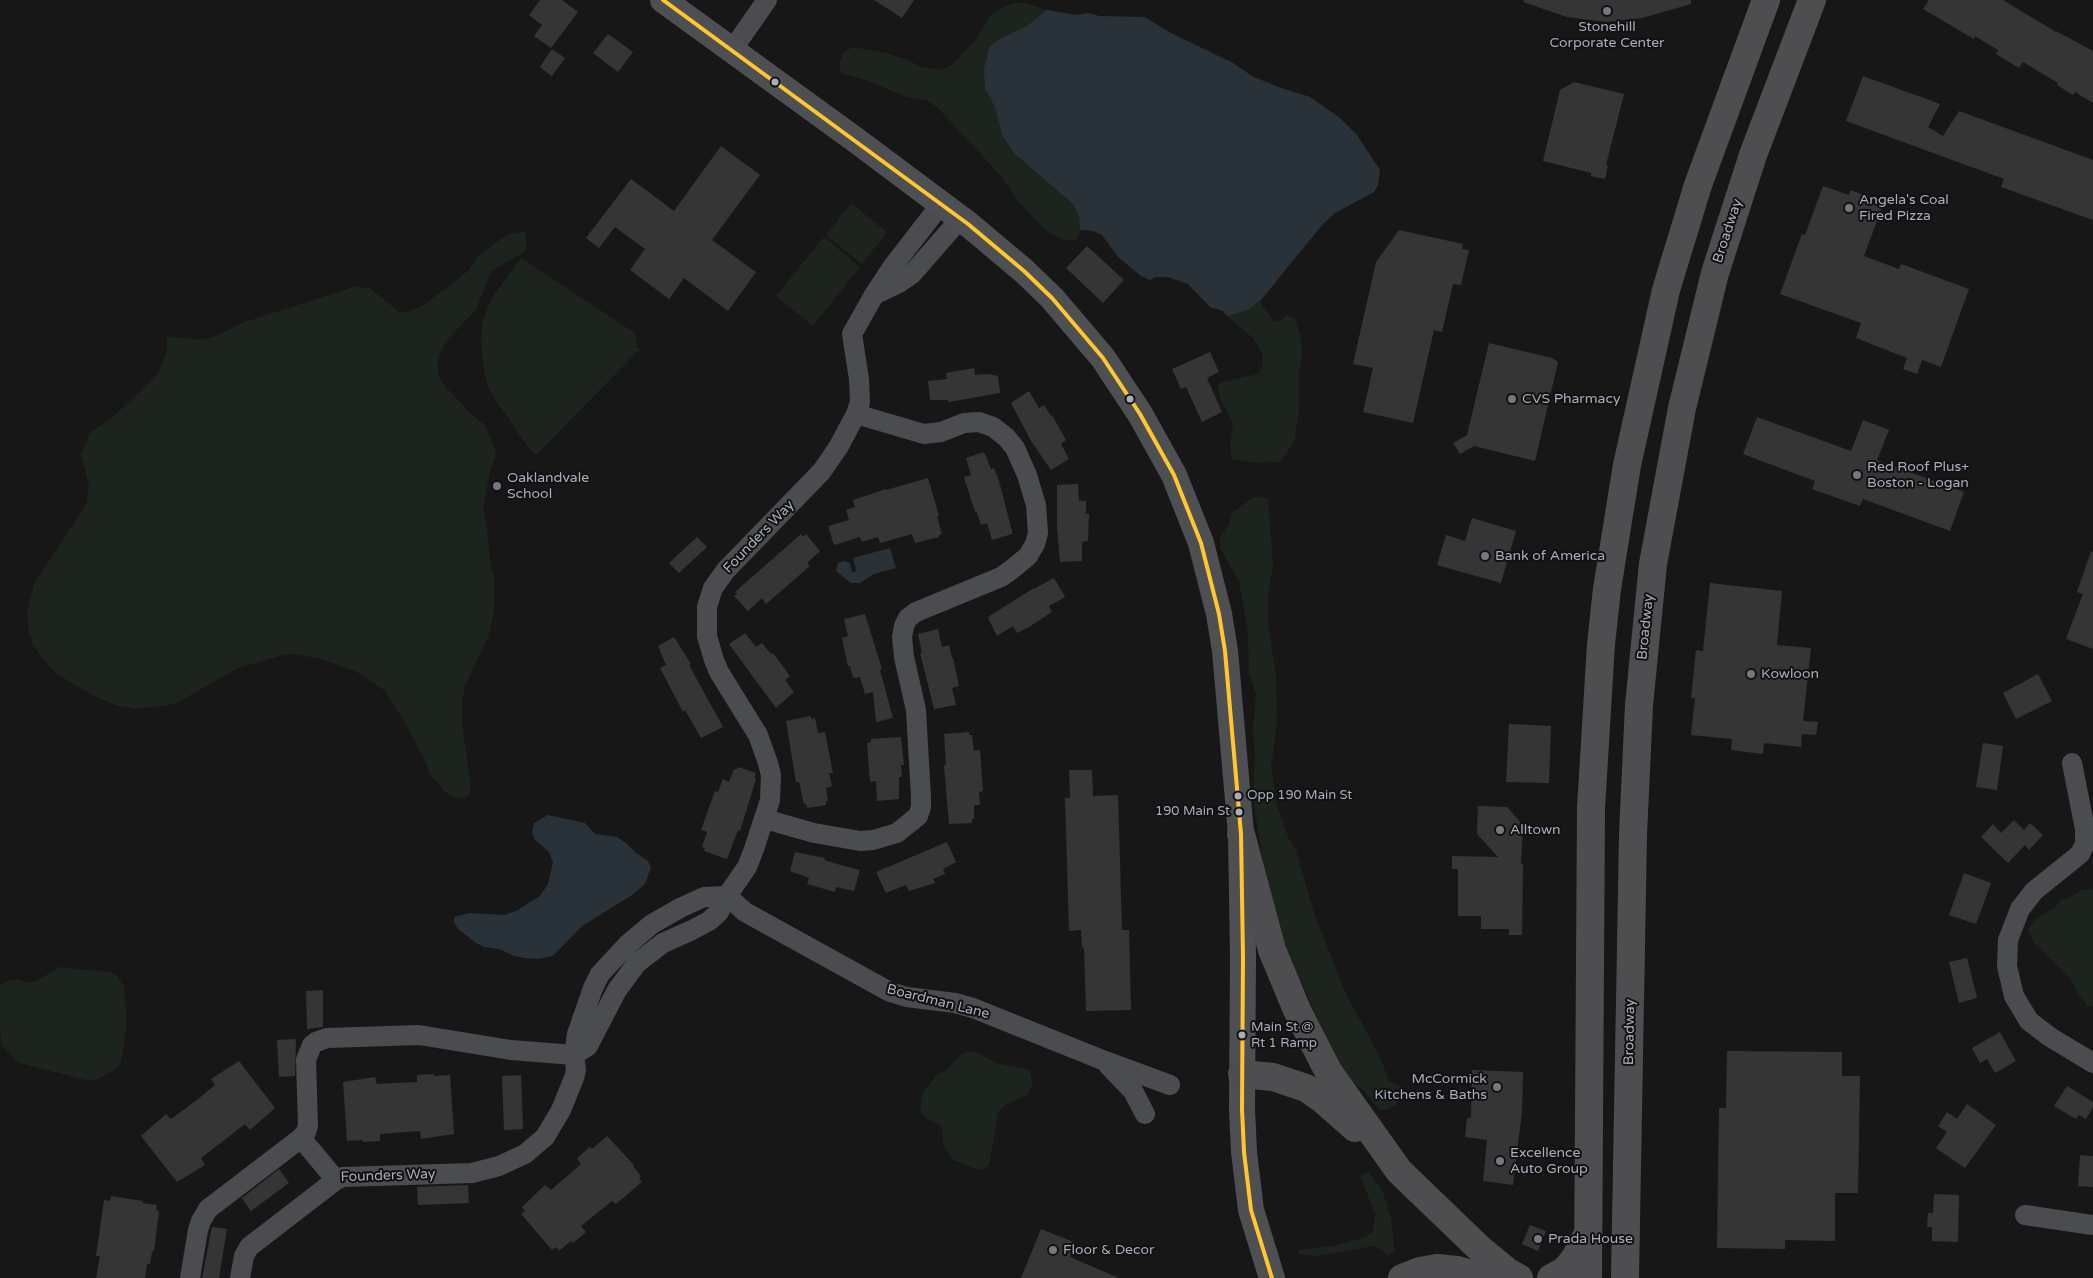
<!DOCTYPE html>
<html>
<head>
<meta charset="utf-8">
<style>
  body { margin:0 }
  canvas { display:block; background:#171717 }
</style>
</head>
<body>
<canvas width="2093" height="1278"></canvas>
<script>
const c = document.querySelector('canvas').getContext('2d');
c.lineJoin = 'round';
function fillPath(path, color) { c.fillStyle = color; c.fill(path, 'evenodd'); }
const toPath = rows => new Path2D(rows.map(r => 'M' + r).join(''));
function strokePath(path, color, width, dash) { c.strokeStyle = color; c.lineWidth = width; c.lineCap = dash ? 'butt' : 'round'; c.setLineDash(dash || []); c.stroke(path); }
function drawText(font, color, halo, rows, align = 'center') {
  c.font = font + ' "Varela Round",sans-serif'; c.lineWidth = 4; c.setLineDash([]); c.textBaseline = 'middle'; c.strokeStyle = halo; c.fillStyle = color; for (const [text, x, y, turn = 0] of rows) {
    c.save(); c.translate(x, y); c.rotate((+turn || 0) * Math.PI / 180); c.textAlign = isNaN(turn) ? turn : align; if (halo) c.strokeText(text, 0, 0); c.fillText(text, 0, 0); c.restore();
  }
}
fillPath(toPath([
  [1016,3,1025,3,1047,10,1027,26,998,40,990,48,985,60,985,88,996,109,1006,142,1014,153,1073,204,1079,217,1080,230,1078,238,1073,241,1059,238,1043,228,1018,201,1002,177,938,108,927,100,907,97,863,79,842,74,839,66,843,53,853,47,858,48,886,53,910,61,921,67,941,70,952,65,977,38,989,17,1005,6],
  [851,203,887,232,862,264,826,235],
  [525,232,527,245,524,252,491,271,476,310,447,340,443,346,437,365,440,379,444,385,473,416,486,426,496,453,489,476,483,508,487,530,490,562,494,577,494,612,488,638,466,683,462,700,462,725,471,788,469,795,461,798,453,797,444,791,430,774,426,762,400,714,384,690,357,672,322,659,294,654,280,656,238,668,175,704,135,709,116,705,92,695,54,672,34,647,29,634,27,613,34,584,87,503,89,485,81,455,90,433,113,417,156,376,167,352,167,336,201,340,217,336,245,322,354,287,370,288,400,313,411,311,424,305,468,271,478,256,498,241,511,233],
  [824,237,860,267,813,326,776,296],
  [521,258,635,333,637,348,641,348,536,455,525,443,489,390,484,370,481,344,482,324,491,299],
  [1261,300,1262,306,1274,322,1281,320,1287,315,1295,319,1301,338,1302,355,1299,372,1299,409,1294,442,1280,463,1270,461,1260,463,1248,462,1232,459,1230,447,1233,423,1220,398,1218,385,1223,382,1258,374,1263,365,1262,353,1252,337,1227,316,1248,310],
  [1261,496,1268,499,1273,564,1268,597,1268,623,1276,678,1277,722,1271,767,1277,805,1289,839,1296,851,1313,910,1345,992,1381,1059,1389,1082,1400,1086,1398,1101,1395,1106,1385,1110,1380,1110,1363,1090,1347,1078,1333,1053,1303,985,1292,970,1280,945,1268,880,1264,869,1253,798,1255,752,1253,732,1256,694,1249,673,1248,632,1239,582,1221,549,1220,537,1229,524,1232,513,1252,498],
  [2093,889,2093,1006,2088,1007,2077,993,2071,979,2034,943,2028,929,2037,918,2054,908,2061,900,2071,897,2081,890],
  [60,967,110,972,118,977,124,987,127,1025,121,1062,118,1067,100,1078,90,1081,19,1063,2,1045,0,1030,0,985,11,980,20,980,26,983,34,982],
  [968,1051,976,1052,996,1063,1014,1067,1023,1068,1030,1071,1033,1085,1027,1095,1005,1105,998,1112,990,1160,988,1166,979,1170,953,1160,943,1145,943,1131,940,1125,929,1120,921,1113,921,1099,924,1091,937,1075,948,1069,958,1057],
  [1369,1173,1382,1190,1391,1218,1395,1252,1388,1256,1381,1249,1373,1246,1317,1256,1299,1254,1298,1250,1333,1246,1366,1237,1373,1232,1375,1215,1361,1177,1362,1174]
]), '#1d241e');
fillPath(toPath([
  [1047,10,1076,15,1089,13,1099,16,1145,17,1169,32,1233,63,1252,76,1278,87,1310,97,1340,118,1357,135,1380,170,1378,185,1374,192,1335,213,1322,225,1261,300,1248,310,1227,316,1223,311,1210,307,1188,284,1168,277,1155,277,1150,280,1141,276,1118,257,1102,235,1093,231,1080,230,1079,217,1073,204,1014,153,1003,137,996,109,985,88,984,69,989,48,998,40,1027,26],
  [890,548,896,568,874,574,860,583,851,583,836,571,838,563,844,561,850,563,852,572,855,572,856,570,853,558],
  [548,815,585,823,595,834,617,837,626,843,636,853,647,860,651,867,645,884,632,895,582,926,554,955,540,959,524,958,514,956,499,949,484,947,476,943,458,929,454,922,454,917,470,913,504,915,516,911,540,896,548,884,553,862,549,852,535,840,532,832,534,823]
]), '#2a3239');
fillPath(toPath([
  [540,0,562,0,578,12,551,48,534,36,542,25,529,15],
  [874,0,914,0,902,18],
  [1524,0,1691,0,1691,4,1642,18,1606,22,1567,17,1523,2],
  [1929,0,2003,0,2056,32,2056,31,2093,51,2093,103,2075,92,2073,95,2057,85,2058,83,2023,62,2019,68,1996,54,1998,50,1975,36,1974,39,1923,9],
  [608,34,633,52,618,72,593,53],
  [552,49,565,58,552,76,540,67],
  [1863,76,1940,104,1928,127,1943,136,1959,111,2093,160,2093,220,2001,187,2004,179,1846,121],
  [1574,82,1624,94,1606,165,1608,165,1605,179,1591,176,1591,173,1543,161,1560,90],
  [721,146,760,175,712,240,756,272,728,311,684,278,669,299,630,270,645,249,615,227,599,248,586,238,631,179,674,211],
  [1823,186,1849,195,1850,190,1884,202,1864,256,1899,269,1901,264,1969,289,1941,367,1922,360,1917,374,1903,369,1907,358,1856,338,1861,323,1780,294,1802,234,1805,235],
  [1399,230,1463,244,1462,249,1469,250,1461,285,1453,284,1442,332,1434,330,1413,423,1363,412,1373,368,1353,364,1376,262],
  [1087,246,1124,280,1103,303,1066,268],
  [1489,343,1552,358,1558,362,1535,461,1474,446,1460,454,1453,443,1467,435],
  [1210,352,1219,372,1207,378,1222,412,1202,422,1186,387,1181,389,1172,369],
  [974,368,975,375,988,374,998,376,1000,393,949,402,948,400,930,400,928,381,947,379,946,373],
  [1029,391,1039,408,1044,405,1051,416,1052,415,1066,440,1061,444,1069,459,1051,470,1031,441,1011,403],
  [1757,417,1851,451,1863,420,1889,430,1877,460,1964,492,1950,531,1863,499,1860,506,1812,489,1815,481,1743,454],
  [984,452,991,469,994,468,999,481,1012,531,1012,534,992,540,987,523,981,525,977,512,975,512,964,477,971,475,966,458],
  [928,478,939,516,937,517,942,534,939,535,939,537,915,543,912,534,880,543,878,537,862,542,860,537,834,545,828,526,849,520,846,510,855,507,853,500,886,489,886,490],
  [1078,484,1079,501,1086,501,1086,514,1089,514,1088,541,1082,542,1082,561,1060,562,1057,528,1057,485],
  [1472,518,1516,531,1501,583,1437,565,1446,535,1465,541],
  [801,534,803,537,806,534,820,551,807,563,810,566,766,604,762,598,748,611,734,596,737,594,735,592],
  [697,537,707,547,679,573,669,563],
  [2091,551,2093,552,2093,649,2066,639,2083,594,2077,592],
  [1054,578,1065,597,1049,606,1052,612,1029,627,1017,633,1013,626,997,636,988,618,991,615,1034,588,1034,589],
  [1710,583,1782,591,1777,645,1811,648,1803,721,1818,722,1816,735,1802,734,1801,747,1764,743,1763,754,1731,750,1732,739,1691,735,1695,698,1691,698,1696,650,1703,651],
  [865,614,882,669,880,670,893,718,876,722,873,692,865,694,860,677,853,678,850,666,848,666,842,638,848,636,844,619],
  [938,629,942,647,949,645,952,658,953,658,959,686,952,688,956,705,934,709,920,653,922,653,918,634],
  [745,633,756,647,762,643,771,654,773,653,790,676,785,680,794,692,776,708,729,644],
  [674,637,691,664,689,665,723,727,701,738,685,710,683,712,660,668,666,665,658,646],
  [2038,674,2052,701,2016,719,2003,693],
  [811,716,811,719,815,718,818,733,825,732,833,773,829,773,832,786,826,788,828,801,826,801,826,805,807,808,806,804,804,804,799,782,796,782,786,721],
  [1509,724,1551,726,1549,783,1506,782],
  [969,732,969,735,972,735,974,751,980,750,983,791,979,792,980,805,974,805,974,819,972,819,972,823,949,824,944,765,946,765,944,734],
  [901,737,904,765,901,765,902,777,899,777,899,799,877,801,876,781,870,782,867,743,871,742,871,739],
  [1983,743,2003,746,1997,790,1976,787],
  [738,767,756,773,754,778,756,779,740,831,738,830,727,859,704,851,705,848,702,847,707,832,701,830,715,791,718,792,723,779,729,782,734,769,736,770],
  [1069,770,1092,770,1093,796,1118,795,1122,930,1129,930,1131,1010,1086,1011,1084,947,1082,948,1081,930,1069,931,1065,798,1070,798],
  [1478,806,1507,807,1523,825,1521,864,1523,865,1522,935,1509,935,1509,929,1481,929,1481,916,1458,916,1458,869,1452,869,1452,856,1498,857,1477,834],
  [2014,820,2024,830,2030,823,2043,835,2029,850,2025,845,2008,863,1981,837,1993,824,2001,833],
  [947,842,956,862,943,869,945,874,933,879,935,883,909,891,906,885,886,893,876,872],
  [795,852,825,858,824,860,837,864,860,870,854,891,836,887,835,892,807,884,809,878,790,871],
  [1964,873,1991,883,1976,924,1949,915],
  [1967,958,1977,998,1959,1003,1949,962],
  [323,990,323,1027,307,1029,306,991],
  [2000,1032,2016,1061,1995,1073,1987,1059,1980,1063,1972,1048],
  [296,1039,295,1076,279,1077,277,1040],
  [1727,1051,1842,1052,1842,1076,1860,1076,1858,1193,1835,1193,1835,1241,1785,1240,1785,1249,1717,1248,1719,1108,1726,1108],
  [239,1061,275,1108,250,1130,245,1124,201,1158,205,1165,177,1182,141,1136,166,1114,171,1119,197,1100,215,1085,211,1079],
  [1472,1070,1523,1072,1522,1111,1513,1185,1483,1181,1487,1140,1465,1137,1467,1118,1471,1118],
  [434,1074,434,1076,450,1075,454,1134,421,1139,420,1131,380,1134,380,1141,363,1142,363,1140,347,1141,343,1082,375,1077,377,1084,417,1082,417,1075],
  [521,1075,523,1129,504,1130,502,1076],
  [2067,1086,2093,1102,2093,1107,2086,1119,2079,1115,2076,1119,2054,1106],
  [1967,1104,1996,1125,1965,1168,1936,1148,1947,1132,1938,1126,1947,1112,1957,1119],
  [607,1136,634,1165,633,1166,641,1176,639,1178,642,1182,616,1204,612,1201,581,1226,586,1232,573,1243,571,1241,559,1251,556,1247,552,1250,521,1214,525,1211,522,1207,545,1185,551,1190,581,1164,577,1158,590,1147,592,1149],
  [2080,1155,2093,1156,2093,1187,2078,1186],
  [279,1169,289,1183,251,1211,242,1198],
  [468,1185,469,1203,418,1205,417,1187],
  [1934,1194,1959,1195,1958,1242,1932,1241,1932,1227,1927,1227,1928,1213,1933,1213],
  [111,1196,143,1201,142,1203,157,1205,156,1210,159,1211,154,1251,152,1252,150,1264,147,1264,145,1278,96,1278,100,1256,96,1256,104,1200,110,1201],
  [1530,1225,1546,1231,1538,1251,1522,1244],
  [212,1227,227,1229,219,1278,202,1278],
  [1041,1229,1076,1243,1070,1257,1119,1278,1021,1278]
]), '#353536');
strokePath(toPath([
  [732,50,767,0],
  [941,204,893,266,874,295,899,283,912,274,960,219],
  [2072,763,2085,829,2085,844,2080,854,2034,891,2020,909,2008,940,2007,966,2014,996,2029,1021,2050,1037,2093,1063],
  [765,819,814,833,860,841,873,840,897,833,918,816,921,807,921,797,916,710,904,657,902,637,904,626,908,618,916,612,1001,577,1011,570,1028,556,1035,544,1038,533,1036,505,1027,475,1015,448,1006,437,993,427,979,422,964,423,941,432,924,434,856,414],
  [727,896,704,897,680,908,652,924,627,945,600,974,593,988,577,1034,574,1055,588,1046,617,990,637,963,663,943,692,930,709,921,719,912,727,896,747,867,754,849,770,800,771,775,768,763,758,735,719,672,714,660,707,636,707,607,713,588,726,570,822,471,839,446,856,414,860,402,859,379,852,334,874,295],
  [727,896,745,912,890,992,907,997,955,1003,973,1008,1105,1061,1170,1085],
  [1108,1065,1133,1091,1145,1114],
  [301,1138,336,1180],
  [2025,1215,2093,1225],
  [190,1278,198,1230,201,1221,208,1209,301,1138,306,1132,308,1126,306,1060,312,1045,316,1042,327,1038,419,1035,511,1050,574,1055,576,1070,574,1078,561,1110,545,1137,525,1154,499,1166,472,1173,343,1177,336,1180,249,1247,244,1256,240,1278]
]), '#4b4c50', 20);
strokePath(toPath([
  [663,0,857,141,968,224,1024,271,1052,298,1103,358,1140,414,1174,475,1201,543,1219,614,1225,651,1241,834,1243,957,1242,1109,1244,1152,1251,1210,1272,1278]
]), '#4d4f52', 26);
strokePath(toPath([
  [1241,834,1272,950,1297,1010,1328,1071,1399,1171,1479,1248,1508,1272,1519,1278],
  [1242,1074,1273,1077,1306,1088,1322,1099,1355,1128],
  [1402,1278,1420,1271,1437,1268,1457,1270,1485,1278],
  [1551,1278,1564,1271,1569,1266,1575,1258,1587,1235],
  [1588,1278,1591,808,1601,644,1607,589,1627,465,1666,290,1698,185,1766,0],
  [1625,1278,1633,834,1639,705,1653,564,1682,408,1715,273,1753,155,1812,0]
]), '#4e4e51', 28);
strokePath(toPath([
  [663,0,968,224,1024,271,1052,298,1103,358,1140,414,1174,475,1201,543,1219,614,1225,651,1241,834,1243,957,1242,1109,1244,1152,1251,1210,1272,1278]
]), '#ffc72c', 4);
for (const [x, y, r, color] of [
  [1607,11,5,"#757880"],
  [775,82,4.5,"#a8adb8"],
  [1849,208,5,"#757880"],
  [1130,399,4.5,"#a8adb8"],
  [1512,399,5,"#757880"],
  [1857,475,5,"#757880"],
  [497,486,5,"#757880"],
  [1485,556,5,"#757880"],
  [1751,674,5,"#757880"],
  [1238,796,4.5,"#a8adb8"],
  [1239,812,4.5,"#a8adb8"],
  [1500,830,5,"#757880"],
  [1242,1035,4.5,"#a8adb8"],
  [1497,1087,5,"#757880"],
  [1500,1161,5,"#757880"],
  [1538,1239,5,"#757880"],
  [1053,1250,5,"#757880"]
]) { const dot = new Path2D(); dot.arc(x, y, r, 0, 2 * Math.PI); c.fillStyle = color; c.fill(dot); strokePath(dot, '#111113', 2); }
drawText('13px', '#a8adb8', '#111113', [
  ["Opp 190 Main St",1247,796],
  ["190 Main St",1230,812,"right"],
  ["Main St @",1251,1028],
  ["Rt 1 Ramp",1251,1044]
], 'left');
drawText('14px', '#a8adb8', '#111113', [
  ["Stonehill",1607,27,"center"],
  ["Corporate Center",1607,43,"center"],
  ["Angela's Coal",1859,200],
  ["Fired Pizza",1859,216],
  ["CVS Pharmacy",1522,399],
  ["Red Roof Plus+",1867,467],
  ["Boston - Logan",1867,483],
  ["Oaklandvale",507,478],
  ["School",507,494],
  ["Bank of America",1495,556],
  ["Kowloon",1761,674],
  ["Alltown",1510,830],
  ["McCormick",1487,1079,"right"],
  ["Kitchens & Baths",1487,1095,"right"],
  ["Excellence",1510,1153],
  ["Auto Group",1510,1169],
  ["Prada House",1548,1239],
  ["Floor & Decor",1063,1250]
], 'left');
drawText('14px', '#a8adb8', '#111113', [
  ["Broadway",1728,231,-72],
  ["Founders Way",759,537,-46],
  ["Broadway",1646,627,-84],
  ["Boardman Lane",938,1002,14],
  ["Broadway",1630,1032,-89],
  ["Founders Way",388,1176,-2]
]);
</script>
</body>
</html>
